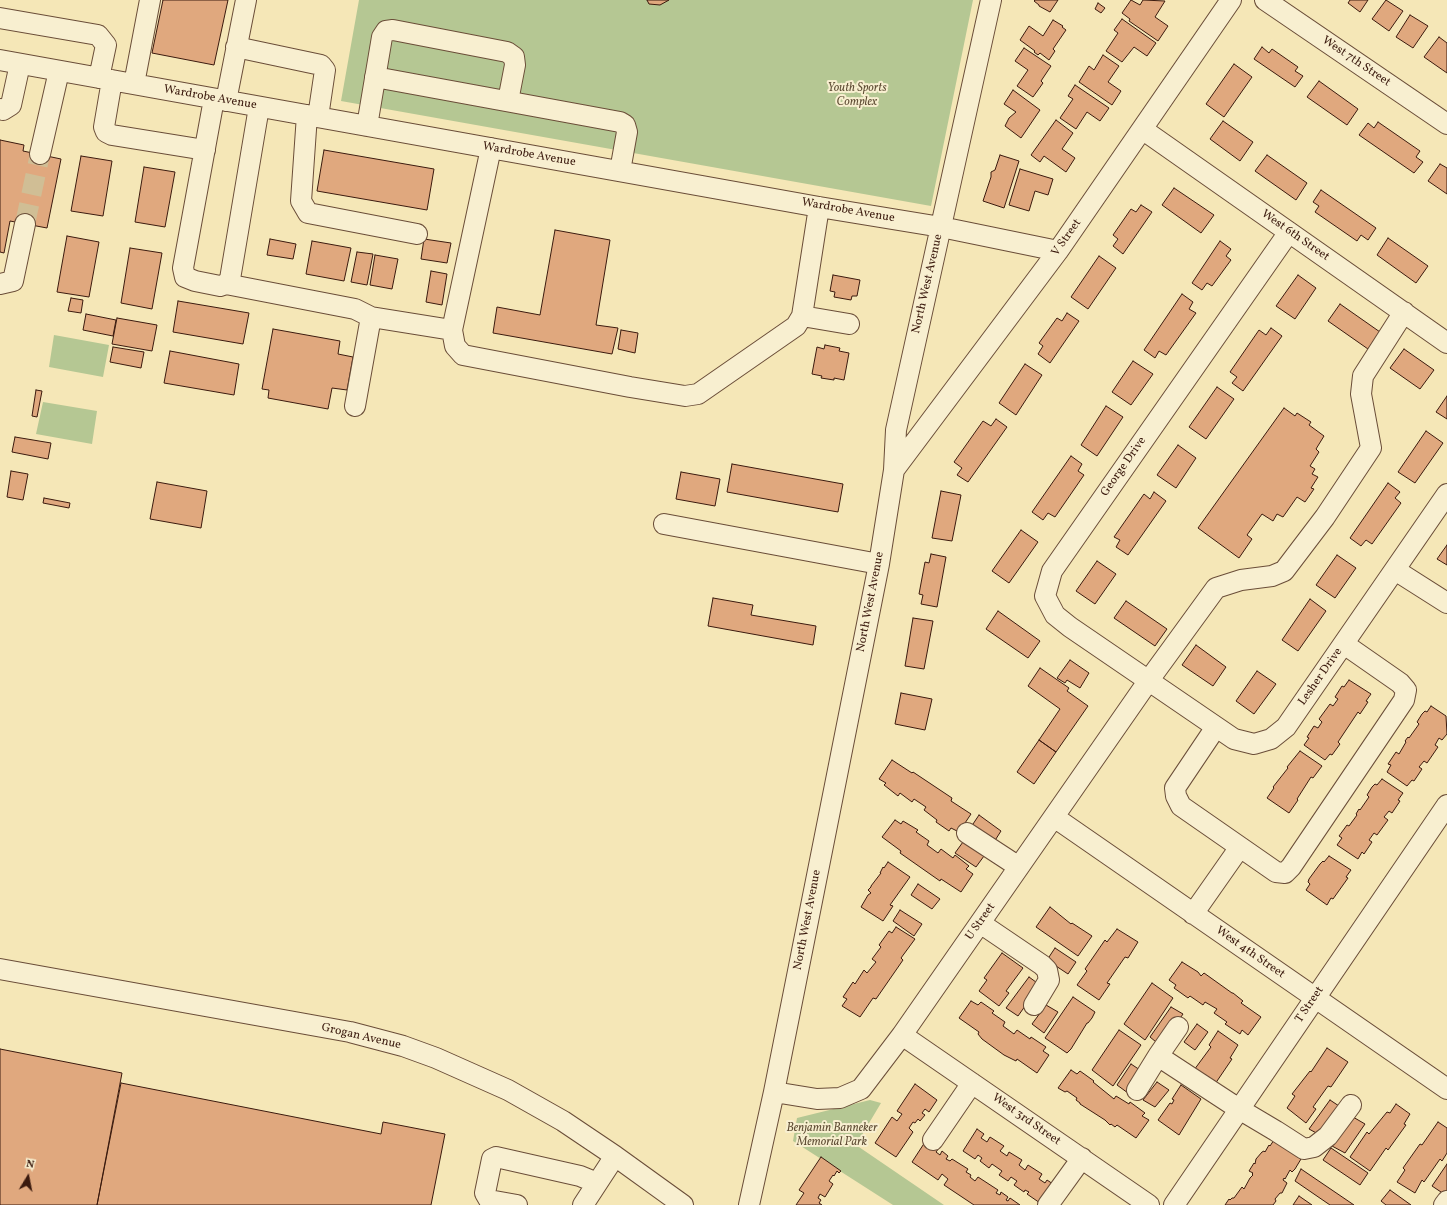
<!DOCTYPE html>
<html>
<head>
<meta charset="utf-8">
<style>
  body { margin:0 }
  #map { position:relative; width:1447px; height:1205px; overflow:hidden; background:#f5e7b7; font-family:Vollkorn,serif }
  canvas { display:block }
  .north { position:absolute; left:8px; top:1157px; width:40px; height:40px; -webkit-text-stroke:3px #f8efd0; paint-order:stroke; rotate:10deg; font-size:11px; font-weight:700; line-height:16px; text-align:center; color:#3b1a0e }
  .north::after { content:''; display:block; margin:auto; width:14px; height:18px; background:#3b1a0e; clip-path:polygon(50% 0,100% 100%,50% 72%,0 100%) }
</style>
</head>
<body>
<div id="map">
<canvas width="1447" height="1205"></canvas>
<div class="north">N</div>
</div>
<script>
const c = document.querySelector('canvas').getContext('2d');
c.lineJoin = 'round';
function fillPath(path, color) { c.fillStyle = color; c.fill(path, 'evenodd'); }
const toPath = rows => new Path2D(rows.map(r => 'M' + r).join(''));
function strokePath(path, color, width, dash) { c.strokeStyle = color; c.lineWidth = width; c.lineCap = dash ? 'butt' : 'round'; c.setLineDash(dash || []); c.stroke(path); }
function drawText(font, color, halo, rows, align = 'center') {
  c.font = font + ' Vollkorn,serif'; c.lineWidth = 4; c.setLineDash([]); c.textBaseline = 'middle'; c.strokeStyle = halo; c.fillStyle = color; for (const [text, x, y, turn = 0] of rows) {
    c.save(); c.translate(x, y); c.rotate((+turn || 0) * Math.PI / 180); c.textAlign = isNaN(turn) ? turn : align; if (halo) c.strokeText(text, 0, 0); c.fillText(text, 0, 0); c.restore();
  }
}
fillPath(toPath([
  [359,0,973,0,931,206,341,101],
  [54,335,109,345,103,377,49,367],
  [43,402,97,411,92,444,36,434],
  [870,1100,881,1103,856,1145,944,1205,893,1205,793,1141,797,1118]
]), '#b5c793');
const building = toPath([
  [163,0,228,0,214,65,152,53,163,0],
  [647,0,669,0,660,5,649,4,647,0],
  [1035,0,1058,0,1050,12,1039,6,1039,5,1034,1,1035,0],
  [1131,0,1140,5,1143,0,1165,1,1155,17,1168,26,1158,41,1129,21,1130,19,1122,13,1131,0],
  [1350,0,1368,0,1360,12,1348,3,1350,0],
  [1386,0,1403,11,1389,31,1372,19,1386,0],
  [1098,3,1105,8,1101,13,1095,9,1098,3],
  [1410,15,1428,26,1413,48,1396,37,1410,15],
  [1122,19,1156,43,1147,56,1134,47,1122,62,1106,51,1118,33,1114,30,1122,19],
  [1053,20,1063,26,1062,27,1066,30,1053,49,1055,51,1049,60,1040,53,1038,55,1034,52,1035,51,1020,40,1029,26,1043,36,1053,20],
  [1439,37,1447,43,1447,73,1424,57,1439,37],
  [1262,47,1269,53,1272,49,1298,67,1295,71,1303,76,1295,87,1254,59,1262,47],
  [1024,48,1051,66,1041,81,1043,83,1033,97,1017,86,1028,70,1015,61,1024,48],
  [1103,55,1119,66,1108,82,1121,91,1112,105,1079,82,1089,66,1094,70,1103,55],
  [1234,64,1252,77,1224,117,1206,104,1234,64],
  [1319,81,1358,109,1347,125,1307,97,1319,81],
  [1075,85,1109,108,1100,121,1087,112,1076,129,1060,118,1073,99,1068,96,1075,85],
  [1013,90,1040,110,1021,138,1005,126,1009,118,1016,112,1004,104,1013,90],
  [1056,120,1073,133,1062,149,1075,158,1066,172,1044,156,1040,162,1031,155,1056,120],
  [1223,121,1253,142,1240,161,1210,139,1223,121],
  [1378,122,1420,151,1416,157,1423,162,1414,173,1359,135,1368,123,1374,128,1378,122],
  [0,140,24,145,23,151,61,159,47,228,10,221,4,253,0,252,0,140],
  [324,150,434,169,427,210,317,191,324,150],
  [1000,155,1019,161,1004,208,983,201,991,177,991,172,995,170,1000,155],
  [1267,155,1307,183,1296,200,1255,171,1267,155],
  [81,156,112,161,103,216,71,211,81,156],
  [1440,164,1447,168,1447,194,1428,181,1440,164],
  [144,167,175,172,165,227,135,222,144,167],
  [1020,169,1053,179,1048,195,1035,191,1029,211,1009,205,1020,169],
  [1174,188,1214,215,1201,233,1162,205,1174,188],
  [1321,190,1376,228,1368,240,1361,235,1357,241,1315,212,1319,206,1313,202,1321,190],
  [1141,205,1152,212,1123,254,1113,246,1118,239,1113,235,1131,209,1136,212,1141,205],
  [555,230,610,240,596,325,618,328,612,354,493,333,497,307,540,315,555,230],
  [67,236,99,242,89,297,57,292,67,236],
  [1388,238,1428,266,1416,283,1377,255,1388,238],
  [270,239,296,244,293,259,267,255,270,239],
  [424,239,451,243,447,263,421,259,424,239],
  [312,241,351,248,344,281,306,274,312,241],
  [1220,241,1231,249,1226,256,1231,260,1212,286,1207,283,1202,290,1192,283,1220,241],
  [130,248,162,253,152,309,121,303,130,248],
  [357,252,373,254,367,285,351,282,357,252],
  [375,255,398,259,392,289,370,285,375,255],
  [1099,256,1116,268,1088,309,1071,297,1099,256],
  [431,271,447,274,442,305,426,302,431,271],
  [833,275,860,280,857,296,852,296,851,300,834,297,835,292,830,291,833,275],
  [1298,275,1316,288,1295,319,1276,306,1298,275],
  [1182,294,1193,302,1189,309,1196,313,1166,355,1159,351,1155,358,1144,350,1182,294],
  [71,298,83,300,81,313,68,311,71,298],
  [178,301,249,313,243,344,173,332,178,301],
  [1340,304,1380,332,1368,349,1328,321,1340,304],
  [1067,313,1079,321,1050,363,1038,354,1043,346,1039,343,1057,318,1062,321,1067,313],
  [86,314,116,320,113,336,83,330,86,314],
  [117,318,157,325,152,351,112,344,117,318],
  [1271,328,1282,336,1243,391,1232,383,1237,377,1230,372,1259,330,1266,335,1271,328],
  [273,329,340,341,338,354,353,357,347,390,332,388,328,409,268,398,269,390,262,389,273,329],
  [621,330,638,333,635,353,618,349,621,330],
  [825,345,840,348,839,351,849,353,844,380,834,378,834,380,821,378,822,376,812,374,817,347,824,349,825,345],
  [113,347,144,352,141,368,110,362,113,347],
  [1404,349,1434,370,1420,389,1390,368,1404,349],
  [170,351,239,364,234,395,164,383,170,351],
  [1133,361,1153,374,1131,405,1112,392,1133,361],
  [1025,364,1042,375,1016,415,999,403,1025,364],
  [1217,387,1234,399,1206,439,1189,427,1217,387],
  [36,390,42,391,37,417,32,416,36,390],
  [1447,396,1447,419,1436,412,1447,396],
  [1106,406,1123,417,1097,456,1081,445,1106,406],
  [1284,408,1295,416,1297,413,1311,422,1309,425,1324,436,1316,449,1319,452,1310,466,1315,469,1312,474,1318,477,1311,488,1314,489,1305,502,1297,497,1283,517,1277,514,1273,521,1262,514,1247,535,1252,539,1239,558,1198,528,1284,408],
  [996,419,1007,427,968,482,957,475,962,468,954,462,983,421,991,426,996,419],
  [1426,431,1443,443,1415,483,1398,472,1426,431],
  [15,437,51,443,48,459,12,452,15,437],
  [1178,445,1196,458,1176,488,1157,475,1178,445],
  [1071,456,1082,464,1078,471,1084,475,1055,517,1048,513,1043,520,1032,512,1071,456],
  [732,464,843,484,838,512,727,492,732,464],
  [11,471,28,474,23,500,7,497,11,471],
  [681,472,720,479,715,506,676,499,681,472],
  [157,482,207,491,201,528,150,519,157,482],
  [1388,483,1400,492,1395,498,1401,503,1372,544,1366,540,1361,546,1350,538,1388,483],
  [941,491,961,495,952,541,932,538,941,491],
  [1154,492,1166,501,1128,555,1116,547,1120,540,1114,537,1144,494,1150,499,1154,492],
  [44,498,70,503,69,508,43,503,44,498],
  [1021,530,1038,542,1009,583,992,571,1021,530],
  [1447,545,1447,565,1437,559,1447,545],
  [931,554,946,557,937,607,921,604,923,595,919,594,925,562,929,563,931,554],
  [1337,555,1356,568,1335,598,1316,585,1337,555],
  [1097,561,1116,574,1095,604,1076,591,1097,561],
  [713,598,753,605,751,615,816,626,813,645,708,626,713,598],
  [1310,599,1326,611,1298,651,1282,640,1310,599],
  [1126,601,1167,629,1155,646,1114,618,1126,601],
  [998,611,1040,641,1028,658,986,629,998,611],
  [913,618,933,621,924,669,905,666,913,618],
  [1196,645,1226,667,1213,686,1182,665,1196,645],
  [1070,660,1089,673,1080,688,1067,680,1065,683,1057,678,1070,660],
  [1040,668,1069,688,1067,691,1088,706,1056,752,1039,740,1060,709,1028,686,1040,668],
  [1257,671,1276,684,1254,714,1236,701,1257,671],
  [1349,680,1371,694,1366,701,1368,702,1360,714,1358,712,1338,742,1340,744,1332,755,1330,754,1325,760,1304,745,1309,738,1307,737,1314,726,1318,728,1322,722,1319,719,1330,704,1333,706,1338,699,1335,697,1342,686,1344,687,1349,680],
  [901,693,932,699,925,730,895,724,901,693],
  [1431,706,1446,716,1447,734,1442,740,1439,738,1435,745,1438,747,1427,763,1424,761,1419,767,1422,769,1414,781,1412,780,1407,786,1387,772,1391,765,1388,764,1396,752,1399,754,1406,742,1405,741,1408,737,1409,738,1419,724,1417,722,1422,714,1425,711,1427,712,1431,706],
  [1039,740,1056,752,1034,784,1017,772,1039,740],
  [1300,751,1322,766,1313,778,1311,777,1297,799,1298,800,1289,813,1267,798,1274,788,1273,787,1288,768,1287,767,1300,751],
  [892,760,912,773,913,772,952,798,951,801,971,814,959,832,951,828,949,831,936,822,937,820,924,810,926,807,914,799,912,802,900,793,898,796,884,785,886,783,879,779,892,760],
  [1382,779,1403,793,1398,800,1400,801,1392,813,1389,811,1384,817,1388,820,1377,835,1374,833,1369,840,1372,842,1364,854,1362,852,1358,859,1337,845,1342,838,1339,836,1347,825,1349,826,1357,815,1356,814,1359,809,1360,810,1369,797,1367,795,1372,787,1375,784,1377,785,1382,779],
  [979,815,1001,831,994,842,971,827,979,815],
  [895,820,901,824,903,821,918,830,916,832,929,841,927,845,938,853,941,849,953,858,955,855,969,866,966,869,973,874,961,892,941,879,940,881,900,853,901,851,882,837,895,820],
  [963,842,984,856,976,867,955,853,963,842],
  [1329,856,1351,870,1346,877,1348,878,1333,899,1331,898,1327,905,1306,890,1310,884,1308,882,1309,879,1320,864,1323,861,1324,862,1329,856],
  [888,862,910,877,890,905,893,906,883,921,861,907,868,895,871,893,868,890,871,887,871,886,881,873,880,873,883,867,884,868,888,862],
  [918,884,940,899,932,909,911,895,918,884],
  [1050,907,1071,924,1072,923,1092,936,1078,956,1036,927,1050,907],
  [900,910,922,924,914,936,893,921,900,910],
  [896,927,915,939,901,958,903,960,876,999,873,998,860,1017,842,1006,847,999,843,997,853,982,855,984,864,970,867,973,876,962,872,959,881,947,879,945,889,931,892,933,896,927],
  [1117,929,1138,942,1128,958,1125,957,1107,983,1110,984,1099,1000,1077,985,1087,971,1085,969,1105,940,1107,942,1117,929],
  [1055,948,1076,962,1068,974,1047,960,1055,948],
  [1002,953,1023,968,1006,991,1009,993,999,1006,979,991,987,980,984,978,1002,953],
  [1182,962,1198,972,1201,976,1204,973,1232,993,1233,993,1243,1001,1241,1003,1261,1017,1248,1035,1242,1030,1240,1034,1225,1024,1227,1022,1214,1013,1217,1009,1205,1002,1203,1005,1190,996,1188,998,1174,988,1176,985,1169,980,1182,962],
  [1029,977,1040,985,1018,1016,1006,1008,1029,977],
  [1152,983,1173,998,1145,1040,1124,1024,1152,983],
  [1073,997,1095,1012,1092,1018,1088,1023,1087,1023,1071,1049,1067,1053,1045,1038,1073,997],
  [971,1001,978,1005,981,1002,994,1011,992,1013,1005,1022,1003,1026,1014,1034,1017,1030,1030,1039,1031,1037,1046,1047,1043,1051,1049,1055,1037,1073,1017,1059,1016,1061,1004,1055,982,1039,978,1034,979,1032,959,1018,971,1001],
  [1046,1005,1058,1012,1044,1033,1032,1024,1046,1005],
  [1171,1007,1183,1014,1161,1046,1150,1037,1171,1007],
  [1197,1024,1208,1032,1195,1050,1184,1042,1197,1024],
  [1119,1030,1141,1045,1113,1086,1092,1070,1119,1030],
  [1218,1031,1238,1045,1230,1058,1232,1059,1215,1084,1194,1070,1211,1047,1209,1045,1218,1031],
  [1327,1048,1348,1062,1331,1087,1328,1086,1313,1107,1316,1109,1306,1123,1287,1108,1295,1096,1292,1094,1310,1071,1311,1072,1327,1048],
  [0,1049,122,1073,97,1205,0,1205,0,1049],
  [1131,1064,1143,1072,1128,1093,1117,1085,1131,1064],
  [1071,1070,1077,1074,1080,1071,1094,1081,1093,1082,1114,1099,1116,1096,1129,1104,1130,1102,1145,1113,1142,1116,1149,1120,1136,1138,1117,1125,1115,1127,1111,1124,1110,1125,1105,1120,1080,1104,1080,1103,1076,1100,1077,1098,1067,1091,1065,1092,1058,1088,1071,1070],
  [1157,1082,1169,1090,1155,1107,1143,1100,1157,1082],
  [121,1083,381,1134,383,1122,445,1134,431,1205,97,1205,121,1083],
  [915,1084,937,1100,929,1112,925,1109,922,1113,925,1115,920,1121,918,1119,915,1123,913,1122,909,1128,913,1132,896,1157,875,1143,892,1117,897,1121,902,1114,897,1111,915,1084],
  [1181,1085,1201,1099,1179,1135,1158,1120,1170,1103,1172,1104,1174,1100,1172,1099,1181,1085],
  [1330,1100,1342,1108,1320,1135,1309,1129,1330,1100],
  [1396,1104,1410,1114,1404,1124,1406,1125,1388,1150,1386,1148,1370,1171,1350,1157,1367,1132,1369,1134,1387,1112,1390,1113,1396,1104],
  [1353,1117,1365,1124,1345,1153,1332,1146,1353,1117],
  [1438,1122,1447,1128,1447,1153,1442,1161,1440,1159,1424,1182,1422,1180,1415,1193,1397,1182,1405,1170,1403,1168,1420,1144,1422,1145,1438,1122],
  [977,1129,984,1134,981,1138,987,1142,990,1137,1004,1146,1000,1151,1007,1156,1009,1152,1022,1160,1019,1165,1025,1170,1028,1165,1042,1174,1039,1179,1045,1183,1047,1180,1053,1184,1040,1203,1027,1194,1029,1192,1025,1190,1024,1192,1014,1185,1017,1181,1011,1177,1008,1181,999,1175,1002,1171,992,1164,989,1168,980,1161,982,1158,978,1155,975,1159,963,1151,977,1129],
  [927,1139,939,1148,936,1152,940,1155,942,1151,948,1156,946,1159,950,1161,952,1159,968,1169,966,1172,971,1175,970,1177,975,1181,978,1177,998,1190,996,1193,1000,1195,1001,1192,1008,1197,1006,1200,1008,1201,1010,1198,1020,1205,974,1205,944,1185,948,1179,942,1174,938,1180,912,1162,927,1139],
  [1274,1140,1301,1159,1295,1169,1292,1172,1290,1170,1285,1179,1284,1178,1283,1180,1287,1183,1282,1193,1280,1193,1275,1199,1276,1201,1273,1205,1225,1205,1229,1199,1230,1200,1232,1198,1234,1198,1242,1187,1244,1189,1250,1178,1253,1175,1252,1174,1253,1173,1249,1171,1254,1163,1255,1164,1256,1159,1262,1152,1264,1151,1265,1152,1269,1145,1270,1146,1274,1140],
  [1331,1148,1368,1173,1360,1185,1323,1160,1331,1148],
  [821,1157,841,1171,839,1173,837,1171,834,1176,833,1175,829,1181,833,1184,825,1197,820,1194,818,1198,821,1200,819,1203,822,1205,796,1205,804,1193,799,1190,821,1157],
  [1447,1164,1447,1190,1444,1194,1432,1186,1447,1164],
  [1301,1169,1354,1205,1330,1205,1295,1181,1301,1169],
  [1390,1190,1411,1205,1386,1205,1381,1201,1390,1190],
  [1299,1196,1312,1205,1293,1205,1299,1196]
]);
fillPath(building, '#e0a87e');
strokePath(building, '#3b1a0e', 1);
strokePath(toPath([
  [25,224,40,154]
]), '#d0be95', 20, [20, 10]);
const minor = toPath([
  [1265,0,1447,124],
  [0,18,98,35,106,45,99,78],
  [236,47,321,65,325,70,318,117],
  [0,60,819,207,941,227,1058,251],
  [375,77,620,122,625,125,627,132,620,171],
  [112,80,104,127,106,132,112,135,205,150],
  [134,84,150,0],
  [214,99,183,268,185,277,195,281,220,286,226,284,230,279,259,107],
  [226,101,246,0],
  [0,109,3,110,11,105,20,64],
  [307,115,301,201,308,213,417,234],
  [367,126,382,37,386,31,393,30,507,52,514,57,515,65,508,101],
  [1142,129,1447,343],
  [491,148,452,330,455,346,463,355,630,387,685,396,698,394,796,326,802,316,819,207],
  [40,154,59,71],
  [1289,232,1052,571,1045,596,1055,615,1070,627,1234,739,1254,744,1271,739,1286,727,1447,494],
  [0,284,13,281,25,224],
  [226,284,355,309,371,317,452,330],
  [802,316,849,324],
  [355,406,371,317],
  [894,470,1058,251,1231,0],
  [664,524,879,564],
  [1395,570,1447,603],
  [1216,727,1175,788,1176,796,1181,806,1276,872,1285,873,1291,867,1404,700,1406,690,1400,683,1344,644],
  [1054,817,1447,1089],
  [967,833,1019,867],
  [1193,914,1240,847],
  [980,923,1042,965,1047,970,1049,980,1034,1005],
  [0,969,350,1032,403,1046,436,1058,508,1090,563,1121,615,1156,683,1205],
  [902,1035,1149,1205],
  [1158,1056,1178,1027],
  [1137,1090,1158,1056,1239,1109,1276,1131,1304,1149,1314,1147,1328,1136,1351,1105],
  [774,1092,817,1099,840,1098,861,1089,902,1035,1149,680,1216,588,1241,580,1272,576,1284,571,1325,517,1371,448,1361,394,1363,376,1404,312],
  [933,1140,972,1083],
  [517,1205,489,1200,485,1193,492,1159,496,1157,580,1176,597,1183],
  [583,1205,615,1156],
  [749,1205,774,1092,879,564,894,470,896,430,991,0],
  [1048,1205,1082,1158],
  [1174,1205,1447,805],
  [1444,1205,1447,1201]
]);
strokePath(minor, '#6a4d38', 22);
strokePath(minor, '#f8efd0', 20);
drawText('12px', '#3b1a0e', '#f8efd0', [
  ["West 7th Street",1356,62,34],
  ["Wardrobe Avenue",210,98,10],
  ["Wardrobe Avenue",529,155,10],
  ["Wardrobe Avenue",848,211,10],
  ["West 6th Street",1295,236,35],
  ["V Street",1067,238,-55],
  ["North West Avenue",928,284,-77],
  ["George Drive",1124,467,-55],
  ["North West Avenue",871,602,-79],
  ["Lesher Drive",1321,677,-55],
  ["North West Avenue",808,920,-79],
  ["U Street",981,922,-55],
  ["West 4th Street",1250,953,35],
  ["T Street",1310,1005,-56],
  ["Grogan Avenue",361,1037,13],
  ["West 3rd Street",1026,1120,35]
]);
drawText('italic 12px', '#604e36', '#f8efd0', [
  ["Youth Sports",857,89],
  ["Complex",857,103],
  ["Benjamin Banneker",832,1129],
  ["Memorial Park",832,1143]
]);
</script>
</body>
</html>
